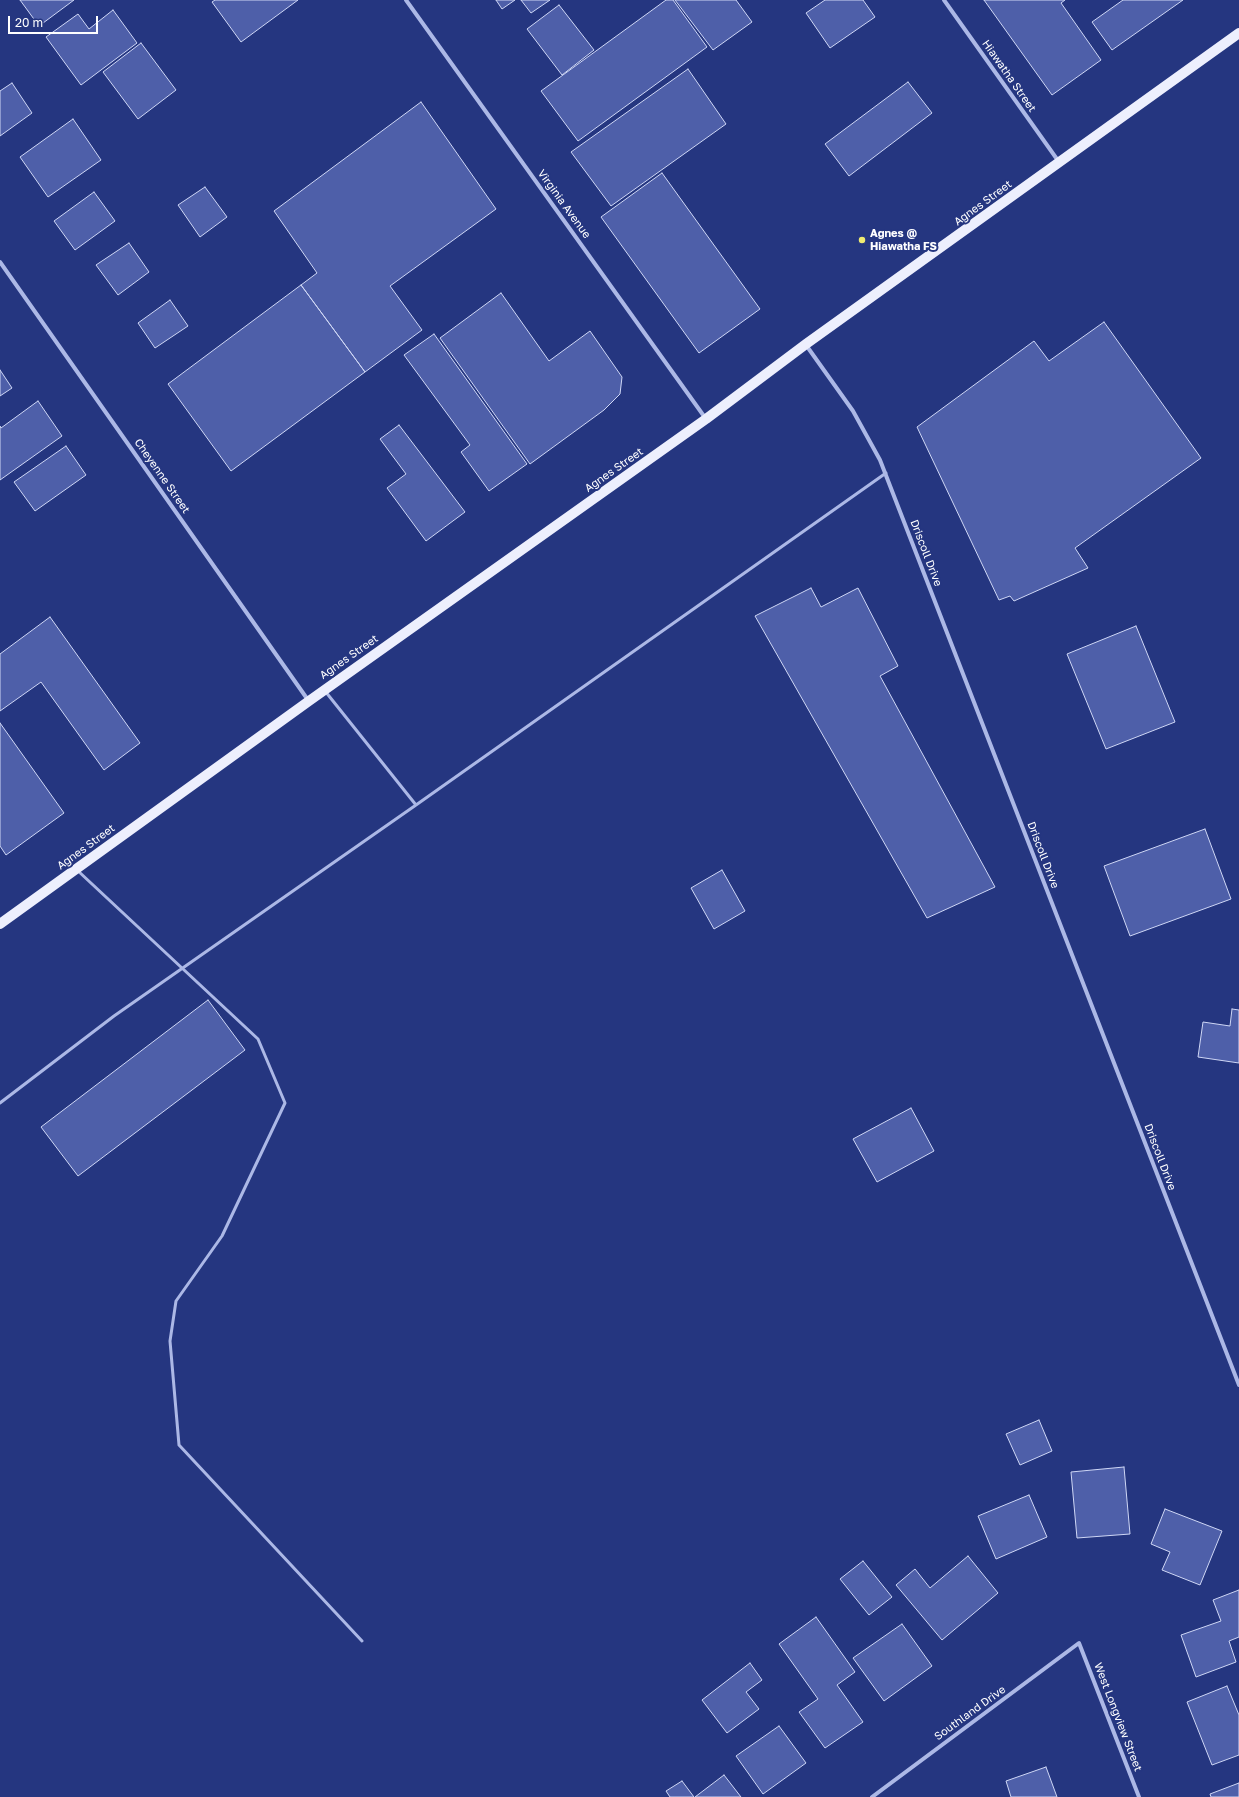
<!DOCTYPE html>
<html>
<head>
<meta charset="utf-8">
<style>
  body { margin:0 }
  #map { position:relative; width:1239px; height:1797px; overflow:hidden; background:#253680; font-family:"Golos Text",sans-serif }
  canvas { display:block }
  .scale { position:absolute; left:8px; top:16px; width:90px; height:18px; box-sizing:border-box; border:2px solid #fff; border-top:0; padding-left:5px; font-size:12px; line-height:14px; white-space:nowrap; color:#fff; -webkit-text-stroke:3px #253680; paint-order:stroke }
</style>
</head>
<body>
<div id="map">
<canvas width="1239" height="1797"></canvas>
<div class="scale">20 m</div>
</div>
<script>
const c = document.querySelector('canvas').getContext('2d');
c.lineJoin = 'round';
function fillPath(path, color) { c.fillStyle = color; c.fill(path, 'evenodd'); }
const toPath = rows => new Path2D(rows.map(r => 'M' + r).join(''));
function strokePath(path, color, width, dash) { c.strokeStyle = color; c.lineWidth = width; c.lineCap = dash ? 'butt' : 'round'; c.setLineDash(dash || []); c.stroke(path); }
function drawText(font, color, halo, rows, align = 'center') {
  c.font = font + ' "Golos Text",sans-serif'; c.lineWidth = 4; c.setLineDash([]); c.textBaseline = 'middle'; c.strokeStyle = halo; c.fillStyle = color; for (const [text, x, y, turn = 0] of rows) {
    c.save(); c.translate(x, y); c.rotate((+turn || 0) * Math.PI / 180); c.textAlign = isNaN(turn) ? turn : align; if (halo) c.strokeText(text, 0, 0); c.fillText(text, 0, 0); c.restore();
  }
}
const building = toPath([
  [20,0,74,0,39,26,20,0],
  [215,0,298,0,241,42,212,2,215,0],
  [496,0,515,0,502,9,496,0],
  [521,0,550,0,531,13,521,0],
  [666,0,673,0,707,47,578,141,541,91,666,0],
  [675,0,736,0,752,22,713,50,675,0],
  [825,0,863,0,875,17,830,48,806,13,825,0],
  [984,0,1065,0,1061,3,1101,60,1052,95,984,0],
  [1123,0,1183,0,1112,50,1092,22,1123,0],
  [559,5,594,50,562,75,527,29,559,5],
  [113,10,137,43,81,85,46,37,78,14,89,29,113,10],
  [141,43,176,90,138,119,103,72,141,43],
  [688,69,726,124,611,206,571,152,688,69],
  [908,82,932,113,849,176,825,144,908,82],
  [12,83,32,113,0,136,0,91,12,83],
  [421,102,496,209,390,286,422,330,365,372,301,285,317,273,274,211,421,102],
  [73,119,101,160,48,197,20,157,73,119],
  [662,173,760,309,699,353,601,217,662,173],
  [205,187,227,217,200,237,178,205,205,187],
  [94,192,115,221,75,250,54,221,94,192],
  [129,243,149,272,118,295,96,265,129,243],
  [301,285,365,372,231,471,168,384,301,285],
  [501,293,549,361,590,331,622,377,620,394,604,410,530,464,440,338,501,293],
  [170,300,188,326,155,348,138,323,170,300],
  [1104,322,1201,458,1075,548,1088,568,1014,601,1010,596,999,600,917,427,1034,341,1049,361,1104,322],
  [434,334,527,464,489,491,461,452,470,445,404,355,434,334],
  [0,370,12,388,0,396,0,370],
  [38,401,62,436,0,480,0,426,1,428,38,401],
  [399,425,465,512,426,541,387,488,406,474,380,439,399,425],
  [66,446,86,475,35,511,14,482,66,446],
  [811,588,821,607,858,588,898,666,880,676,995,887,927,918,755,616,811,588],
  [50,617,140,743,104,770,41,682,0,711,0,654,50,617],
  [1136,626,1175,722,1106,749,1067,654,1136,626],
  [0,723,64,813,6,855,0,846,0,723],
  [1205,829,1231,899,1130,936,1104,866,1205,829],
  [722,870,745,911,714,929,691,888,722,870],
  [208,1000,245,1050,78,1176,41,1127,208,1000],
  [1232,1009,1239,1010,1239,1063,1198,1057,1203,1022,1230,1026,1232,1009],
  [911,1108,934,1151,877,1182,853,1139,911,1108],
  [1039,1420,1052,1451,1020,1465,1006,1434,1039,1420],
  [1124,1467,1130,1534,1077,1538,1071,1472,1124,1467],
  [1029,1495,1047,1537,996,1559,978,1516,1029,1495],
  [1165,1509,1222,1531,1200,1585,1162,1570,1170,1552,1151,1544,1165,1509],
  [968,1556,998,1593,942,1640,896,1585,915,1569,930,1588,968,1556],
  [863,1561,892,1597,869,1615,840,1579,863,1561],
  [1239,1590,1239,1637,1229,1641,1236,1662,1196,1677,1181,1635,1221,1621,1213,1600,1239,1590],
  [816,1617,855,1672,837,1685,863,1722,825,1748,799,1712,818,1699,779,1644,816,1617],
  [902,1624,932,1666,884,1701,853,1658,902,1624],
  [750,1663,762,1680,746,1692,759,1709,727,1733,702,1700,750,1663],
  [1227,1686,1239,1715,1239,1755,1212,1765,1187,1702,1227,1686],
  [779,1726,806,1763,763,1794,736,1756,779,1726],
  [1046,1767,1057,1797,1011,1797,1006,1781,1046,1767],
  [724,1775,741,1797,695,1797,724,1775],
  [682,1781,694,1797,670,1797,666,1791,682,1781],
  [1239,1783,1239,1797,1211,1797,1210,1794,1239,1783]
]);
fillPath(building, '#4e5fa9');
strokePath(building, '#cfd7f5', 1);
strokePath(toPath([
  [325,691,416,805,886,473],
  [77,870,258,1039,285,1103,222,1236,176,1301,170,1341,179,1445,362,1641],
  [0,1103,114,1016,416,805]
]), '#acb8e6', 3);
strokePath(toPath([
  [406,0,706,419],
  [944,0,1059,162],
  [0,262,308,700],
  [806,345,853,411,880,460,1239,1385],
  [872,1797,1079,1643,1139,1797]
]), '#acb8e6', 4);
strokePath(toPath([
  [0,924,309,701,706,419,806,344,1239,33]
]), '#edeffd', 10);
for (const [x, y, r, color] of [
  [862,240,4,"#efeb71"]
]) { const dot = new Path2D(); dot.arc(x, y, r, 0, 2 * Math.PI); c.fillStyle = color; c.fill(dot); strokePath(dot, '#253680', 1.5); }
drawText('11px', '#fff', '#253680', [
  ["Hiawatha Street",1009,76,55],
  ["Agnes Street",983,203,-36],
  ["Virginia Avenue",564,204,54],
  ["Agnes Street",614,470,-35],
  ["Cheyenne Street",162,476,55],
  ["Driscoll Drive",926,553,69],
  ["Agnes Street",349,657,-35],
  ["Agnes Street",86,847,-36],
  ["Driscoll Drive",1043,855,69],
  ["Driscoll Drive",1160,1157,69],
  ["Southland Drive",970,1713,-36],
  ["West Longview Street",1118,1717,69]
]);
drawText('bold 11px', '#fff', '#253680', [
  ["Agnes @",870,234],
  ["Hiawatha FS",870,247]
], 'left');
</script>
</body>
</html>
